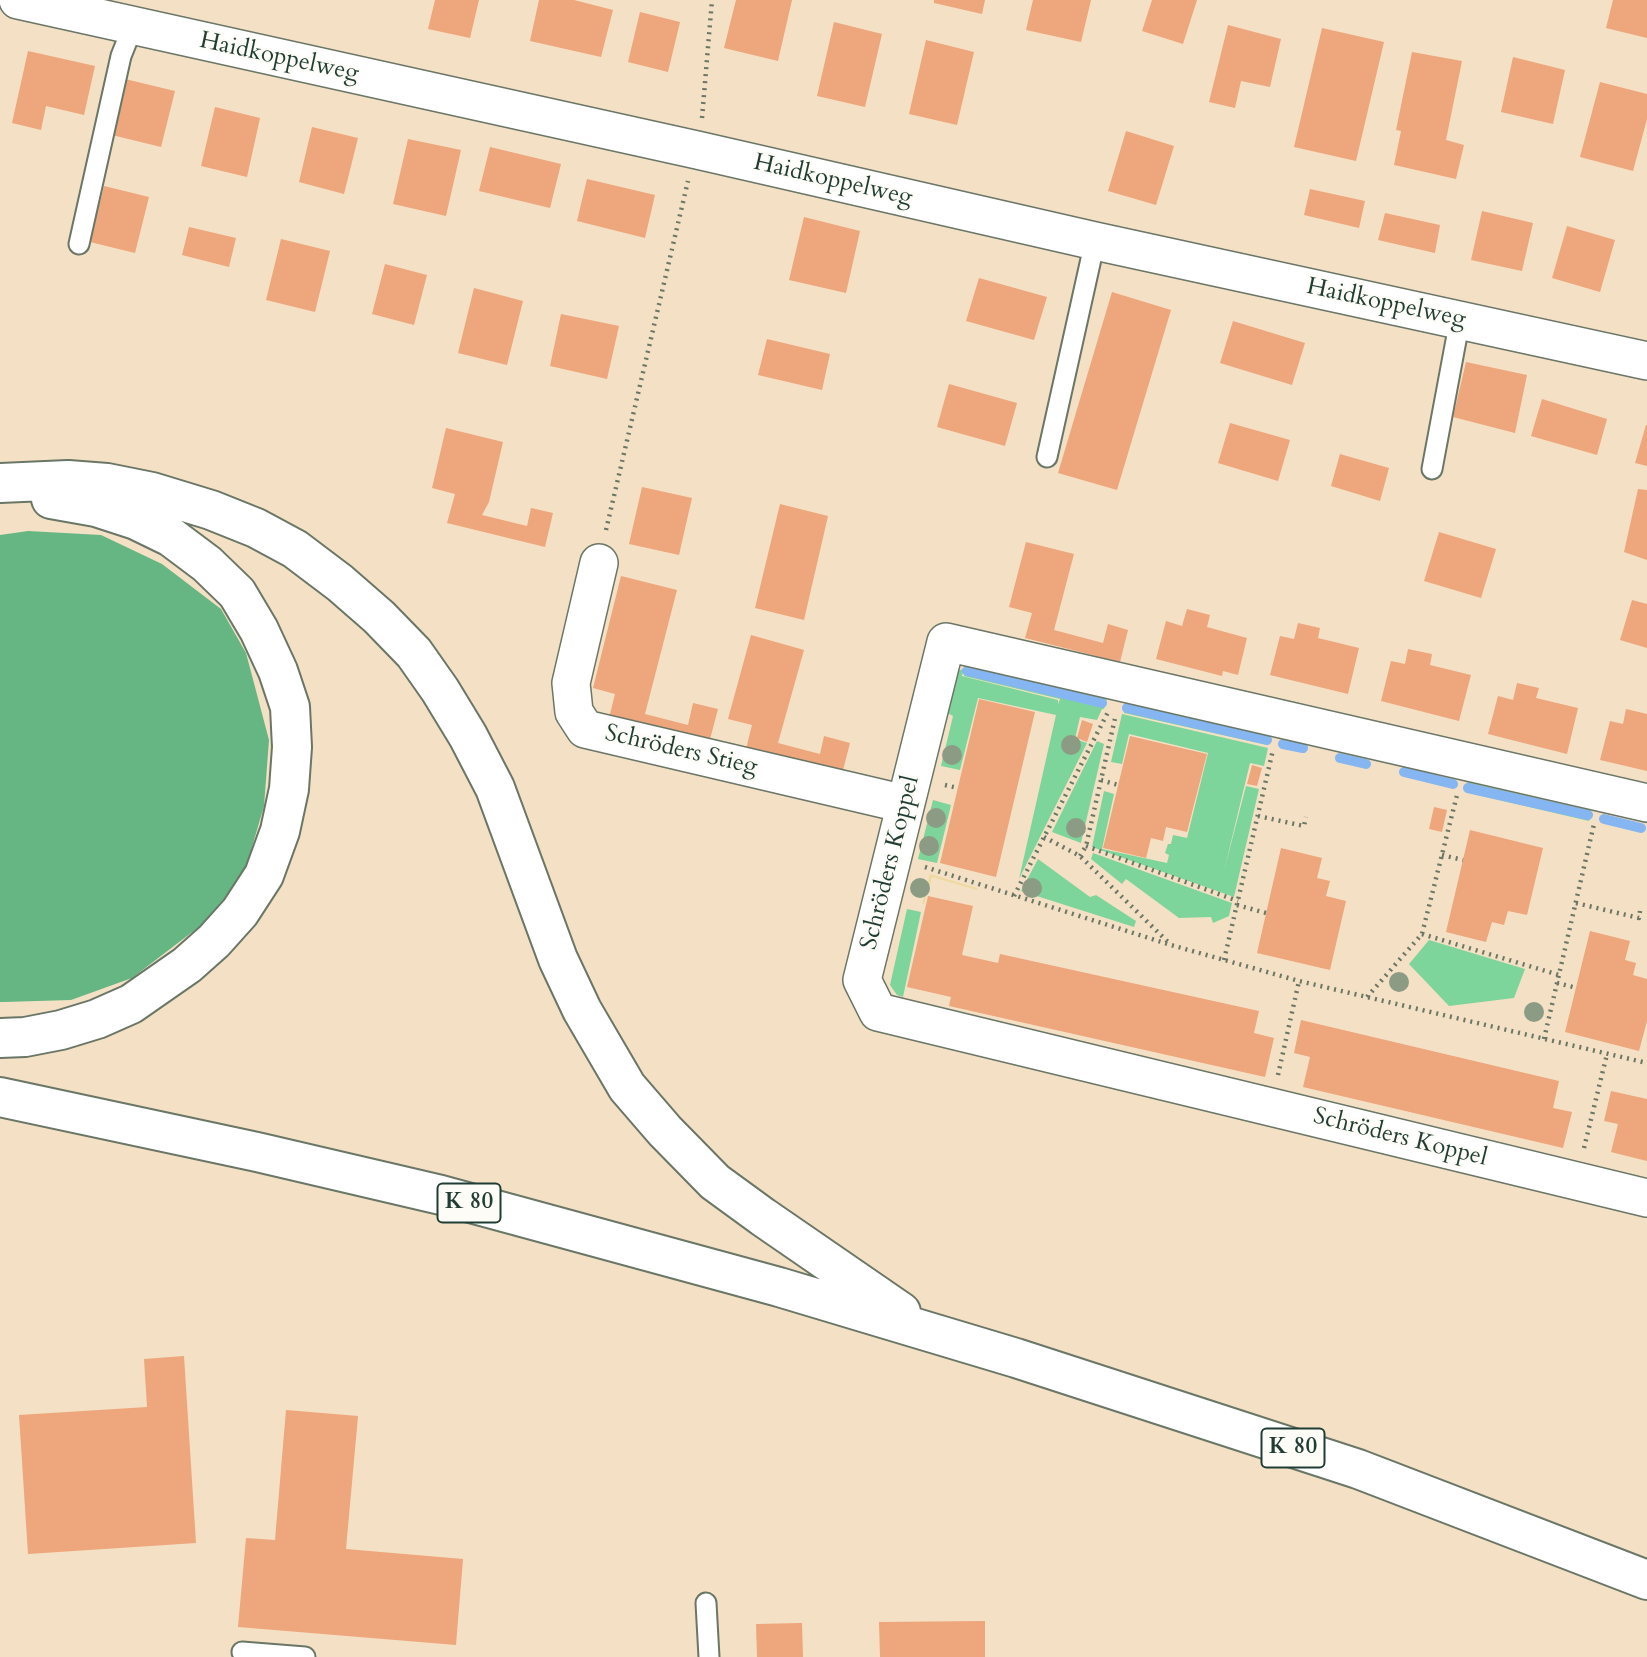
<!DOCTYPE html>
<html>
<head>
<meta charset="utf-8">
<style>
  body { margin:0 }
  canvas { display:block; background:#f4e0c4 }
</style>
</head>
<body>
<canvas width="1647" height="1657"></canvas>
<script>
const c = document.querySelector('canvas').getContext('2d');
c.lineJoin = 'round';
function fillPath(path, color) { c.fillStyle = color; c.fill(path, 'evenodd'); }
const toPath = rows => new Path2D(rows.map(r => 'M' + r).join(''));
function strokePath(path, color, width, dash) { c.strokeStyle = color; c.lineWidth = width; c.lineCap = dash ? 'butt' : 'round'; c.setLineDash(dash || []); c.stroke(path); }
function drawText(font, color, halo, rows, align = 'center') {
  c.font = font + ' Cardo,serif'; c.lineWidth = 5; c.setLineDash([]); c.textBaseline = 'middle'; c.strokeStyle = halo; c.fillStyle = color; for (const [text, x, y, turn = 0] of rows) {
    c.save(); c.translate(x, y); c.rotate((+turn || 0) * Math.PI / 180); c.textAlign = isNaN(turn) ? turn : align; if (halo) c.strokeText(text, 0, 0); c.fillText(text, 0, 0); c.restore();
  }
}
fillPath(toPath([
  [966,665,1107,698,1104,709,1102,709,1097,720,1080,717,1075,739,1087,743,1019,879,1056,715,978,698,960,770,941,766,953,716,944,711,957,672,964,668,962,676,1058,700,1058,704,1060,699,964,676],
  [1126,703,1270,735,1267,745,1124,713],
  [1122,714,1268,748,1264,766,1250,763,1224,871,1246,786,1259,789,1234,897,1092,847,1104,791,1114,794,1102,849,1167,863,1169,855,1165,853,1168,844,1171,844,1173,835,1187,838,1208,753,1129,734,1122,764,1111,762],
  [1097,741,1104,744,1081,843,1052,832],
  [1467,782,1591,811,1589,821,1465,792],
  [933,800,951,805,937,863,918,859],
  [1093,853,1232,903,1229,916,1213,923,1211,917,1179,918,1126,879,1122,884,1091,859],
  [1038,859,1090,897,1096,895,1136,921,1134,927,1021,891],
  [907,909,921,912,903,997,897,995,890,985],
  [1429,940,1525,969,1514,998,1449,1006,1409,964]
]), '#7dd59b');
fillPath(toPath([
  [28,531,101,535,162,564,221,609,246,653,269,740,264,806,247,864,212,917,132,978,71,1000,4,1002,0,1002,0,535]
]), '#66b683');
fillPath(toPath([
  [930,874,977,888,977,890,932,877,924,904,922,904]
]), '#eeda9e');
strokePath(toPath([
  [967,671,1102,703],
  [1127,708,1267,740],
  [1283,744,1303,748],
  [1340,758,1366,764],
  [1404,772,1453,784],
  [1468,788,1588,815],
  [1604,819,1641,828]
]), '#85b6f1', 10);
fillPath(toPath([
  [435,0,479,0,470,38,428,29],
  [539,0,574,0,613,10,601,57,530,41],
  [736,0,792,0,778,61,724,48],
  [934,0,985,0,982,14,934,3],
  [1033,0,1091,0,1081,42,1026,30],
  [1152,0,1197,0,1183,44,1142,31],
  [1613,0,1647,0,1647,38,1606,28],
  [640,12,680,22,668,72,628,62],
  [834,22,882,34,865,107,817,96],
  [1228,25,1281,39,1270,87,1241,81,1235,108,1209,102],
  [1322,28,1384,42,1356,161,1294,147],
  [926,40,974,52,957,125,909,114],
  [28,51,95,66,84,115,46,106,41,130,12,123],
  [1412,52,1462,61,1446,140,1464,145,1456,179,1394,165,1401,131,1396,130],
  [1513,57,1565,70,1553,124,1501,112],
  [125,79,175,91,161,147,112,135],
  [1600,82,1647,94,1647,119,1633,171,1580,157],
  [215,107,260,118,247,177,201,166],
  [312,127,358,138,344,194,299,182],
  [1126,131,1174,146,1156,205,1108,191],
  [408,139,461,150,446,216,393,204],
  [490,147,561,164,550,208,479,191],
  [587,179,655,195,645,238,577,221],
  [104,186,149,197,135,253,90,242],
  [1310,189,1365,201,1359,228,1304,215],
  [1482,211,1533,223,1522,271,1471,260],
  [1385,213,1440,225,1435,253,1378,240],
  [804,217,860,231,846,293,789,280],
  [1567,226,1615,240,1600,292,1552,278],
  [189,227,236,238,229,267,182,255],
  [281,239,330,251,315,312,266,300],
  [385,264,427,275,414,325,372,314],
  [979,278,1047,297,1034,340,966,321],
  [474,288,523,301,507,365,458,353],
  [1112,292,1171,310,1117,490,1058,473],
  [561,314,619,326,607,379,550,366],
  [1233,321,1305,343,1292,385,1220,363],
  [767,339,830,354,822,390,758,375],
  [1466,362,1527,375,1515,433,1453,417],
  [949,384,1017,403,1005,446,937,427],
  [1542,399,1607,419,1597,455,1531,436],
  [1230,423,1290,440,1278,481,1218,463],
  [1646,425,1647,425,1647,466,1635,463],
  [446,428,503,442,489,502,482,515,527,526,531,508,553,513,545,547,447,523,455,494,432,488],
  [1340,454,1389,468,1380,501,1331,486],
  [642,487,692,498,679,555,629,544],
  [1638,489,1647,490,1647,560,1624,552],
  [780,504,828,516,804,620,755,608],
  [1439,532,1496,549,1481,598,1424,581],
  [1026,542,1074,554,1054,630,1103,643,1108,624,1128,630,1120,662,1025,638,1032,613,1009,607],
  [621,576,677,590,645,714,688,725,693,703,718,709,708,747,608,722,615,694,593,688],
  [1632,600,1647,604,1647,648,1620,640],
  [1187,609,1210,615,1207,627,1247,638,1238,675,1223,671,1222,676,1156,659,1166,621,1182,626],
  [1298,623,1320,628,1318,638,1359,648,1348,694,1270,675,1280,636,1294,639],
  [751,635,804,650,778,743,820,754,824,736,850,743,841,778,745,753,752,725,728,719],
  [1408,649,1432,654,1430,665,1471,675,1459,721,1381,701,1391,661,1405,664],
  [1517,683,1539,688,1536,698,1578,708,1567,754,1488,734,1498,696,1513,700],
  [979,699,1035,712,996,877,940,863],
  [1626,709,1647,714,1647,771,1600,760,1610,721,1623,724],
  [1082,720,1093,724,1087,742,1077,738],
  [1130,736,1207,754,1187,832,1166,827,1163,841,1151,838,1146,858,1103,848],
  [1252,765,1262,768,1257,786,1247,784],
  [1434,807,1447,810,1442,832,1429,829],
  [1470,830,1543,848,1527,915,1508,911,1504,925,1492,922,1486,942,1446,932],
  [1281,848,1322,858,1317,878,1330,881,1326,896,1346,901,1330,970,1257,953],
  [928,896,973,906,962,955,998,963,1000,954,1259,1011,1254,1033,1274,1038,1265,1077,949,1006,951,997,907,987],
  [1590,931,1630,941,1625,960,1636,963,1633,975,1647,979,1647,1021,1639,1051,1565,1032],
  [1301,1020,1559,1081,1553,1108,1572,1112,1563,1148,1303,1087,1310,1057,1294,1053],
  [1611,1091,1647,1099,1647,1161,1611,1152,1618,1124,1604,1121],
  [184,1356,196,1543,28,1554,19,1415,147,1407,144,1359],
  [286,1410,358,1416,346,1549,463,1559,456,1645,238,1627,246,1538,275,1540],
  [985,1621,985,1657,880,1657,879,1622],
  [802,1623,803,1657,757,1657,756,1624]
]), '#eea67c');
const service = toPath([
  [79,244,121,56,133,26],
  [1047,457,1095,241],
  [1432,469,1460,319],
  [706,1603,709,1657],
  [242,1652,305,1657]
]);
const minor = toPath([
  [18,0,697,150,1095,241,1647,361],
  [599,563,571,683,574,712,585,729,905,804],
  [1647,803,946,642,862,980,878,1012,1647,1198]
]);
const trunk = toPath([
  [0,483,68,480,107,483,152,492,211,510,256,528,295,549,340,583,379,617,414,653,440,690,468,736,495,788,558,959,582,1010,627,1087,665,1131,715,1182,763,1217,901,1312],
  [0,1038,25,1037,61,1030,97,1019,131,1004,187,965,214,941,240,912,264,875,280,831,289,789,292,747,290,707,278,671,259,630,237,593,207,564,171,537,136,520,96,507,51,499],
  [0,1097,257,1152,441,1195,779,1287,1016,1358,1358,1469,1647,1580]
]);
strokePath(service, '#6a7666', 23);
strokePath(minor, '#6a7666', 40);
strokePath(trunk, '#6a7666', 42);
strokePath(toPath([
  [702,118,712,0],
  [606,530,688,181],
  [1101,780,1118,785],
  [945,785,958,788],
  [1258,816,1304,826,1306,817],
  [1044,837,1080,856,1168,942],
  [1086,846,1238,901],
  [1442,855,1463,860],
  [1080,856,1086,846,1116,714],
  [925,867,1171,945,1299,981,1647,1063],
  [1014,896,1108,712],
  [1576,903,1639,918,1640,911],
  [1237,905,1266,913],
  [1422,934,1559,975],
  [1224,960,1273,750],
  [1557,983,1577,988],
  [1367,997,1422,934,1457,795],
  [1544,1039,1594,824],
  [1278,1075,1299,981],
  [1584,1148,1607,1054]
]), '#6a7666', 4.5, [2, 5]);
strokePath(service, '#fff', 19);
strokePath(minor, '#fff', 37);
strokePath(trunk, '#fff', 38);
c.fillStyle = '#8c9b83';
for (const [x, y] of [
  [1071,745],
  [952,755],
  [936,818],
  [1076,828],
  [929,846],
  [920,888],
  [1032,888],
  [1399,982],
  [1534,1012]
]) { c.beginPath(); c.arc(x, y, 10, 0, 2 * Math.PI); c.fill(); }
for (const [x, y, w] of [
  [469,1203,63],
  [1293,1448,63]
]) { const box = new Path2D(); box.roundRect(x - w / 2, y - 19.5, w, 39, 5); c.fillStyle = '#fdfcf7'; c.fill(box); strokePath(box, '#1f3d34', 2); }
drawText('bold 23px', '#1f3d34', null, [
  ["K 80",469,1203],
  ["K 80",1293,1448]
]);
drawText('24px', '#1f3d34', '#fdfcf7', [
  ["Haidkoppelweg",279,58,12],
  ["Haidkoppelweg",833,181,13],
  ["Haidkoppelweg",1386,304,12],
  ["Schröders Stieg",681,751,13],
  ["Schröders Koppel",891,863,-76],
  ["Schröders Koppel",1400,1138,14]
]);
</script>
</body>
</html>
